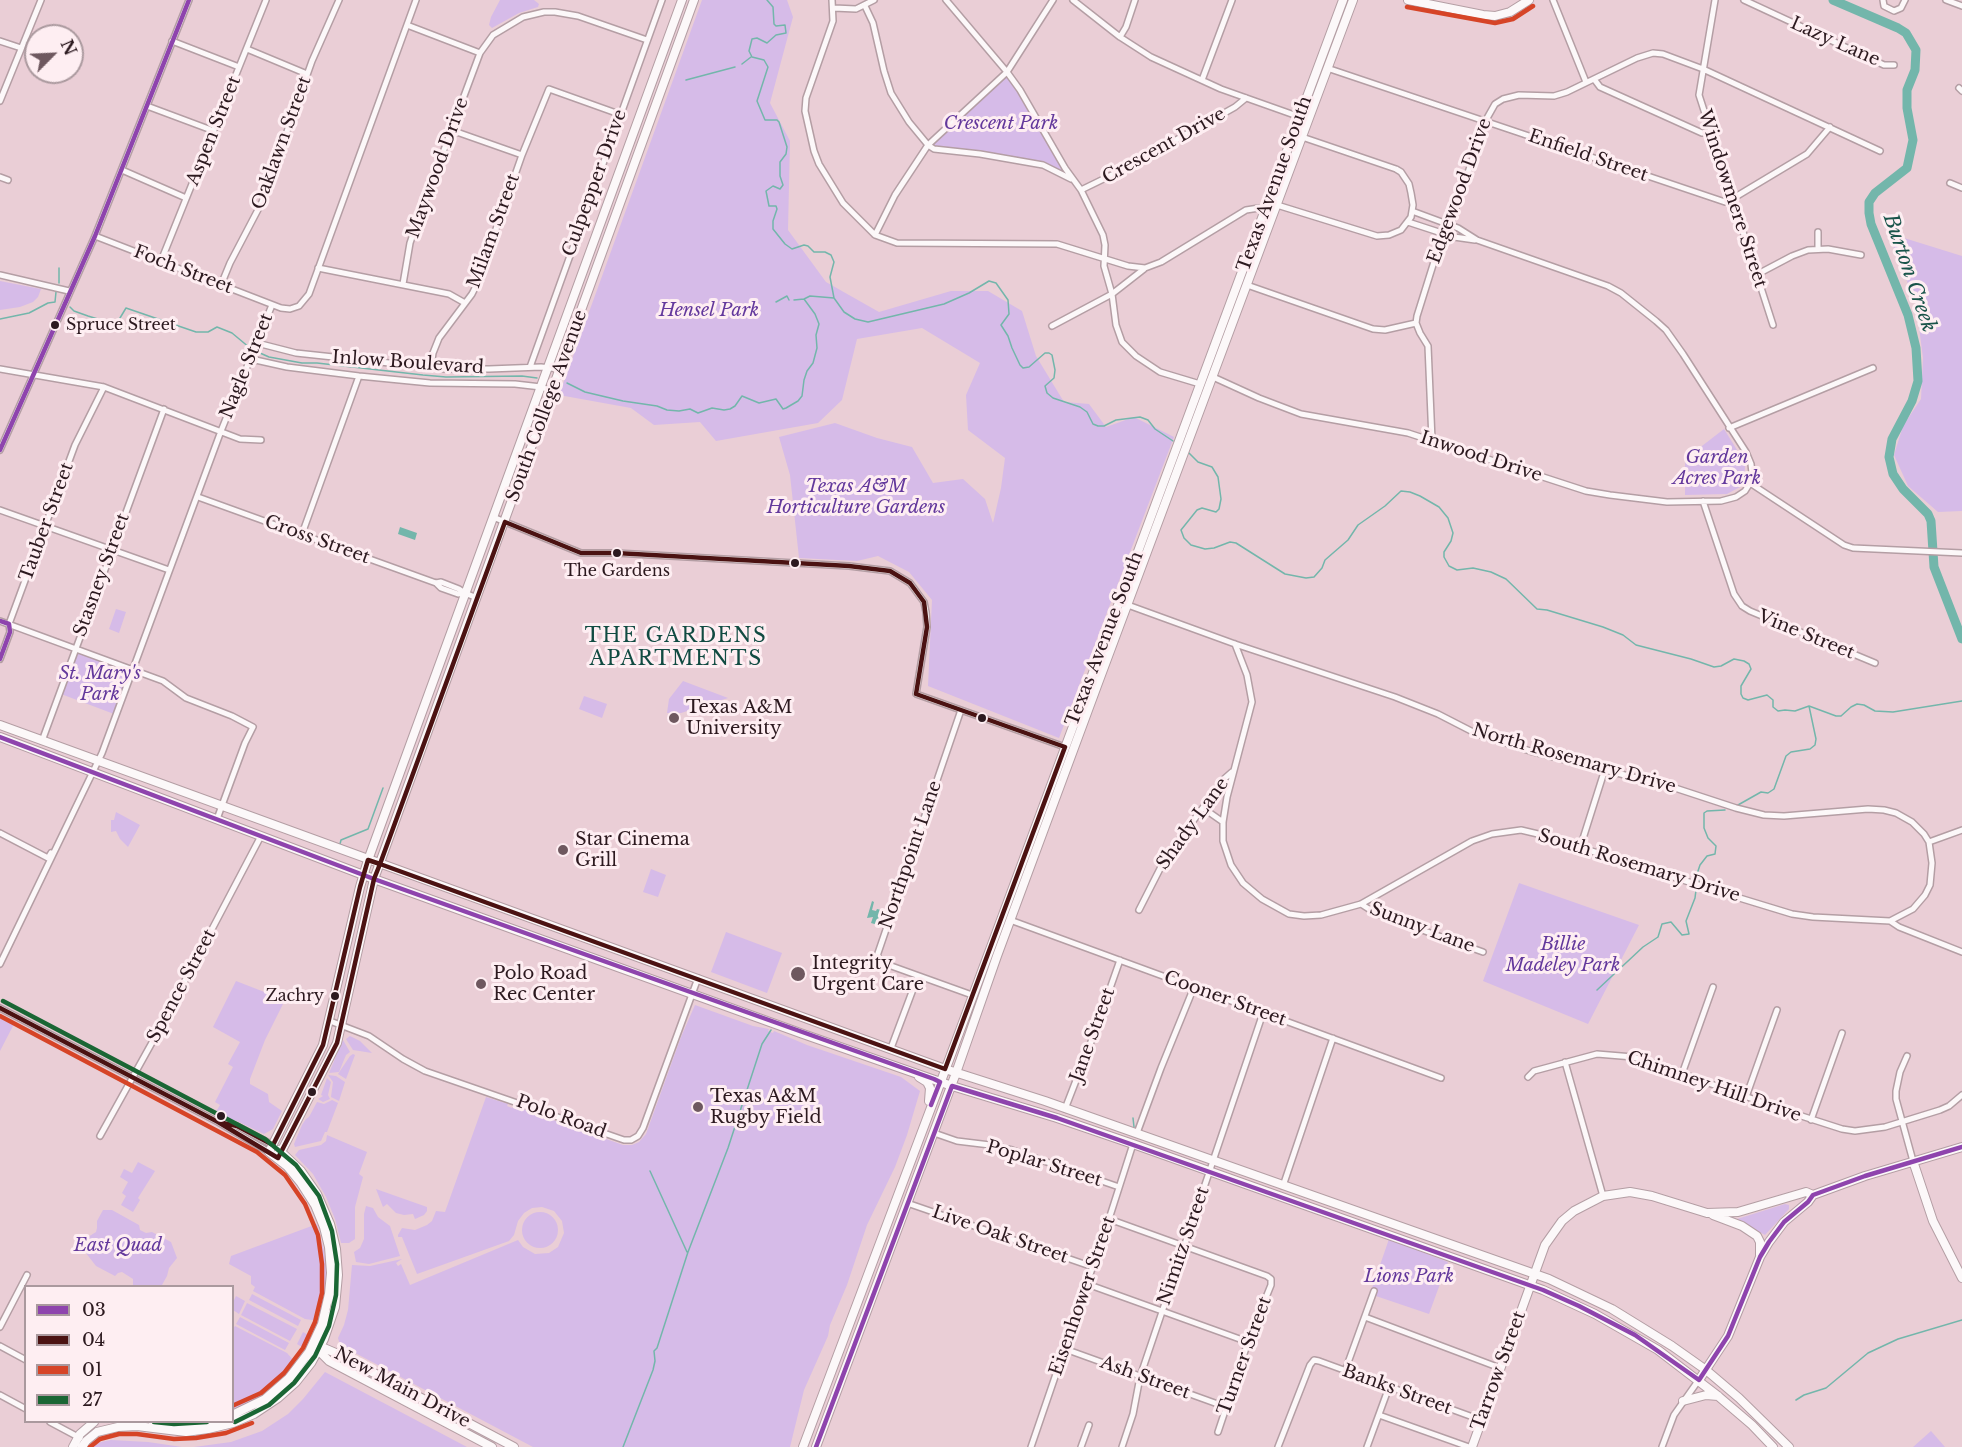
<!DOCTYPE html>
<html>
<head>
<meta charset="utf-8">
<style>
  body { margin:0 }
  #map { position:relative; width:1962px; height:1447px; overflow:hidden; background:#eaced6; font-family:"Libre Baskerville",serif }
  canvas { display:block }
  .legend { position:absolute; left:24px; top:1285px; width:210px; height:138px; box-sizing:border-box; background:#feeef2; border:2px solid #aa999e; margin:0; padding:8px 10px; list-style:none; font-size:18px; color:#2c191f }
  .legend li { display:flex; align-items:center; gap:12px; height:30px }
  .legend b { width:30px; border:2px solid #aa999e }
  .north { position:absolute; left:24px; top:24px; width:60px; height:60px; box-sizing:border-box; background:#feeef2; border:2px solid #aa999e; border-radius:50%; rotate:66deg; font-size:16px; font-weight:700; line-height:24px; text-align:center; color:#2c191f }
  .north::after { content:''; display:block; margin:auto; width:21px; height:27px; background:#6e585f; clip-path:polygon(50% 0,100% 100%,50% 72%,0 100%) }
</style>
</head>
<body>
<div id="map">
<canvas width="1962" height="1447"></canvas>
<ul class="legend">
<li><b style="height:8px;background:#8e44ad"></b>03</li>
<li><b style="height:8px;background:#4b1212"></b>04</li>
<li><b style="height:8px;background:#d64427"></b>01</li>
<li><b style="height:8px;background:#1a6634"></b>27</li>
</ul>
<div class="north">N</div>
</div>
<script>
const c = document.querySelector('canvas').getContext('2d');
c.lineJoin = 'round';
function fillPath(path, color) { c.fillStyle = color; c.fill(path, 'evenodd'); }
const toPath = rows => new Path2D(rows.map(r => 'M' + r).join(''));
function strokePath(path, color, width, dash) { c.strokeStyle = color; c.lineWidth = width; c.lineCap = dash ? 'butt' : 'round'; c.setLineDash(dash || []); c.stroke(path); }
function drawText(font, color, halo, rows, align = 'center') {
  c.font = font + ' "Libre Baskerville",serif'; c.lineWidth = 6; c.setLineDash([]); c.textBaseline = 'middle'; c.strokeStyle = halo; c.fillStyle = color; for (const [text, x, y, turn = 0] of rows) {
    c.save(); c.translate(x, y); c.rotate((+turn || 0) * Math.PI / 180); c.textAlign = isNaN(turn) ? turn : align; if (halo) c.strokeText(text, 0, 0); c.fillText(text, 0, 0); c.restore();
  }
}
fillPath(toPath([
  [500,0,534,0,539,4,538,7,519,13,492,28,489,25,491,17],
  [702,0,787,0,793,17,770,103,790,141,788,230,826,282,879,312,951,291,988,291,1022,311,1036,356,1064,402,1089,404,1106,427,1134,417,1174,437,1059,738,928,686,932,600,909,572,878,556,857,561,799,558,790,475,779,437,835,423,877,438,912,447,933,483,963,479,985,499,993,523,1001,488,1005,458,968,430,966,395,980,363,922,328,857,339,842,400,818,423,716,441,700,422,654,425,631,408,559,395],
  [1007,72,1073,180,1043,165,928,145],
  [1888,233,1962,256,1962,511,1938,512,1908,486,1894,455,1903,426,1921,399,1923,358,1916,304],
  [0,281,41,289,38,297,33,302,20,307,0,310],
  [1724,429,1742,458,1745,466,1744,481,1740,487,1727,494,1685,495,1685,459],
  [116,609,126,612,119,633,109,629],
  [78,653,128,671,114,714,61,694],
  [683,681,728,698,681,713,667,713,669,699],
  [584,696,607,704,602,718,579,709],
  [116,812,140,825,128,847,120,839,116,831,111,832,111,820,114,820],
  [651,869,666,875,658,897,643,892],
  [1519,883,1639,925,1588,1024,1483,981],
  [726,932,782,953,767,993,711,972],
  [236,981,285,1000,265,1040,250,1079,250,1084,268,1094,269,1102,282,1111,273,1129,264,1134,237,1121,214,1115,220,1105,215,1102,233,1067,228,1064,240,1042,213,1027],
  [695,1005,753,1026,769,1029,768,1031,773,1033,774,1031,807,1045,901,1077,920,1091,907,1135,895,1167,867,1225,847,1285,830,1325,828,1336,804,1390,790,1447,533,1447,340,1345,338,1338,344,1325,348,1310,352,1265,370,1266,402,1259,396,1263,398,1266,401,1264,410,1285,518,1240,523,1247,535,1254,549,1253,558,1247,564,1233,562,1221,554,1211,542,1207,532,1208,524,1213,518,1221,514,1235,509,1241,417,1274,406,1247,402,1237,398,1237,398,1235,402,1228,415,1230,427,1225,432,1221,436,1211,445,1212,486,1097,508,1104,507,1106,512,1108,514,1106,623,1145,632,1145,639,1142,646,1134,681,1037],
  [0,1017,14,1024,0,1051],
  [350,1036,360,1041,372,1053,353,1050,346,1039],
  [343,1040,350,1052,346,1055,339,1072,329,1073],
  [353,1054,355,1055,346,1079,338,1074,350,1056],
  [328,1075,336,1076,345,1082,339,1101,331,1097,333,1082],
  [327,1078,331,1082,328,1095,330,1099,323,1102,318,1099,323,1096,321,1095],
  [332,1100,338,1103,327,1132,325,1132,321,1141,295,1147,294,1144,302,1125,306,1119,309,1117,317,1102,324,1104],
  [327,1135,367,1152,359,1174,363,1177,355,1207,355,1239,349,1243,341,1243,335,1219,326,1197,313,1174,295,1155,299,1150,321,1145,326,1141],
  [138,1162,155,1171,138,1198,140,1200,133,1212,121,1205,126,1196,122,1193,128,1182,120,1177,124,1169,132,1173],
  [376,1189,427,1207,427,1211,424,1215,415,1219,413,1214,404,1215,396,1213,387,1204,383,1207],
  [1785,1204,1789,1205,1789,1209,1765,1235,1737,1219],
  [366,1206,373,1208,378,1217,390,1226,400,1256,369,1264,356,1262,354,1252,360,1248,364,1239,364,1214],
  [103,1210,112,1210,139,1225,140,1230,146,1233,152,1232,171,1242,177,1258,169,1268,167,1276,162,1285,135,1286,133,1285,133,1279,122,1272,118,1273,115,1276,96,1266,82,1248,88,1237,96,1232,97,1228,97,1221],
  '522 1230a18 18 0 1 1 36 0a18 18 0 1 1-36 0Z',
  [317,1224,324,1251,327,1272,324,1302,319,1321,305,1319,253,1291,255,1287,251,1284,251,1276,229,1264,231,1256],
  [1389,1239,1448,1262,1429,1314,1370,1294],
  [252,1294,301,1320,298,1326,249,1300],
  [236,1296,245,1301,239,1314,233,1310,233,1302],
  [247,1303,297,1329,290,1341,241,1315],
  [240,1317,289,1343,285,1350,236,1324],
  [235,1326,287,1353,296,1363,284,1377,258,1398,242,1407,233,1408,232,1330],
  [303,1332,312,1337,305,1349,297,1344],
  [325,1372,467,1447,194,1447,231,1442,262,1431,288,1414,303,1399],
  [1931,1431,1945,1447,1913,1447],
  [111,1440,148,1442,182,1447,91,1447,101,1442]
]), '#d6bbe8');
fillPath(toPath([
  [400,527,417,533,415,540,398,534],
  [872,901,874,902,872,910,876,911,877,909,881,910,880,913,882,914,880,919,877,919,879,921,878,925,871,923,873,917,867,918]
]), '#73b6ab');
strokePath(toPath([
  [767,0,773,7,774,24,776,26,785,25,786,33,776,35,767,43,757,38,752,39,749,51,752,57,764,60,768,67,757,101,765,120,777,120,779,122,787,147,786,154,780,162,780,176,783,185,780,189,773,186,766,191,769,206,776,206,777,209,773,221,773,229,785,244,792,249,804,245,808,246,814,252,825,252,831,255,834,262,830,277,834,298,844,312,855,319,868,322,944,304,969,293,989,281,996,283,1008,300,1009,314,1001,325,1008,336,1012,348,1020,365,1023,368,1029,367,1045,353,1049,353,1052,355,1055,370,1054,378,1045,386,1047,393,1053,398,1080,407,1087,412,1093,424,1098,426,1104,426,1116,420,1140,417,1148,420,1155,429,1173,441],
  [742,64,751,57],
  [686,80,735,67],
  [59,268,59,283],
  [794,300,804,299],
  [776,302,787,296,789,300],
  [70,307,74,311,88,316,114,324,117,323,126,308,196,332,208,332,217,327,232,333,250,348],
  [0,319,29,313,48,303,55,302,56,292],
  [260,353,269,357,302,363,317,363,423,375,446,377,522,376,537,378],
  [567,383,585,392,623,401,657,406,667,410,679,411,690,409,698,413,712,408,724,410,730,409,735,406,742,396,759,403,776,399,783,409,786,408,798,401,802,396,804,380,807,371,813,363,817,348,816,335,819,324,815,314,804,299,810,296,834,298],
  [1189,453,1198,462,1212,467,1218,477,1221,499,1219,509,1216,512,1202,508,1197,510,1181,530,1184,538,1191,545,1205,549,1214,548,1230,542,1236,543,1285,574,1306,578,1314,577,1322,568,1325,560,1348,540,1358,525,1385,506,1401,491,1410,492,1420,496,1439,507,1448,518,1453,533,1451,541,1444,552,1444,557,1449,566,1457,570,1473,568,1491,572,1506,579,1537,609,1547,610,1603,627,1623,635,1636,645,1691,659,1714,667,1721,666,1734,659,1744,661,1749,664,1751,669,1741,686,1741,694,1743,698,1748,700,1767,695,1773,700,1773,707,1778,711,1785,710,1795,711,1809,706,1836,716,1841,716,1851,707,1857,704,1864,705,1875,711,1893,712,1962,701],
  [1738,805,1761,792,1768,793,1774,789,1786,756,1791,752,1810,749,1815,745,1816,739,1809,706],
  [340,844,341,840,368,829,383,788],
  [1699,882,1697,874,1700,865,1707,856,1715,854,1716,846,1708,838,1704,828,1704,813,1707,811,1725,810],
  [1597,990,1643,947,1658,937,1662,924,1671,922,1682,935,1689,934,1686,921,1695,898,1696,890],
  [1133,1118,1134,1127],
  [650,1171,687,1252],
  [1796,1400,1804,1395,1826,1388,1868,1353,1898,1339,1962,1320],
  [623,1447,653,1370,655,1361,654,1351,657,1348,688,1252,728,1148,762,1044,771,1030]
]), '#73b6ab', 1.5);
strokePath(toPath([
  [1833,0,1898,28,1906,33,1916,50,1915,70,1907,90,1907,108,1913,140,1907,168,1875,193,1869,202,1869,213,1871,224,1908,315,1916,348,1918,381,1912,401,1892,439,1889,457,1893,474,1903,489,1928,514,1931,521,1934,567,1962,639]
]), '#73b6ab', 9);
const street = toPath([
  [832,0,833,21,806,98,805,111,814,151,819,164,843,203,875,235,897,243,1057,244,1128,266,1145,268,1161,262,1246,210,1259,208,1265,210],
  [946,0,1007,72,1020,90,1065,168,1081,190,1103,235,1105,245,1104,266,1112,294,1116,325,1122,342,1136,356,1160,372,1200,384],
  [1073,0,1120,37,1151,57,1221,89,1300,117],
  [1553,0,1586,82],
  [1715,0,1699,95,1773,325],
  [1744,0,1884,65,1894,65],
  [1883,0,1884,6,1894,11,1901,8,1905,0],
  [1946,0,1962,6],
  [865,6,873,23,884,71,891,93,909,122,928,145,934,149,980,154,1043,165,1071,179],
  [834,8,856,9,874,0],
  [407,25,480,53],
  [1120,37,1126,27,1135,0],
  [0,41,21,48],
  [172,41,239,67],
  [247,49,307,74],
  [1327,68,1725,202,1732,199,1807,154,1830,127],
  [1594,79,1600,87,1702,133,1710,132],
  [1202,80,1232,0],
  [1959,88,1962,91],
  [0,101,41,0],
  [147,106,214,131],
  [451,130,522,155],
  [122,170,186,198],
  [0,177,8,180],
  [1950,183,1962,188],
  [1081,190,1126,168,1235,107,1246,98],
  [1277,205,1377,236,1389,235,1401,230,1411,217,1413,205,1411,193,1409,184,1401,172,1396,169,1302,137],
  [1408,222,1454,237,1475,240],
  [1818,232,1818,248],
  [875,235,895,195,928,145,1007,72,1053,0],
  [95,236,281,308,290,309,299,306,309,294,416,0],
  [161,261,266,0],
  [318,268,449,294,465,303],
  [0,275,69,291],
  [1756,275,1792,256,1808,250,1828,249,1861,255],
  [403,284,410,243,419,217,480,53,493,35,523,17,544,12,555,12,578,16,647,40],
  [221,285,230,263,262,202,312,61,339,0],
  [1247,285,1373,329,1385,330,1416,323],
  [1052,326,1112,294,1144,269],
  [257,343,296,353,445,369,489,369,541,367,560,369],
  [251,359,287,367,359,376,430,383,515,384,541,387,552,391],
  [431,367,433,353,439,338,472,294,476,286,522,155,549,89,619,114],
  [530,367,662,0],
  [0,369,104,387,240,439,261,440],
  [1213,377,1259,398,1301,414,1408,433,1586,491,1610,495,1667,502,1721,501,1736,497,1745,491,1750,483,1752,473,1751,464,1746,452,1683,354,1666,330,1656,321,1621,293,1608,286,1477,240,1458,228,1412,211],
  [1729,428,1873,368],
  [1432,440,1428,346,1420,333,1416,323,1417,316,1443,233,1452,219,1486,120,1495,104,1503,99,1519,95,1554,96,1567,92,1637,58,1653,53,1663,54,1703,69,1880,151],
  [0,450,95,236,189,0],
  [1750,483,1844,545,1853,548,1962,553],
  [198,497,436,583,441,582,459,589,465,593,477,598],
  [1703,501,1734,594,1742,606,1750,611,1875,663],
  [0,510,169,570],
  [493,517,581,553,616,553,849,566,890,571,910,583,924,602,926,612,927,627,916,694,1065,747],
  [302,534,359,376],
  [436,583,441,588,458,594,464,593],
  [1125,604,1235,644,1395,697,1438,714,1475,733,1530,751,1672,787,1736,808,1764,815,1784,816,1868,809,1884,810,1896,813,1912,822,1924,834,1929,842,1932,863,1930,885,1925,895,1913,909,1890,921,1813,917,1792,914,1733,896,1538,834,1521,830,1492,834,1472,841,1361,904,1321,915,1304,916,1289,914,1262,899,1243,883,1231,865,1223,841,1223,822,1227,797,1252,702,1247,675,1235,644],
  [0,621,163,681,186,698,232,716,253,727,245,743,217,819],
  [0,659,10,632,9,624,75,445,104,387],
  [961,710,877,956,883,963,972,995],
  [42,741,164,409],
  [1203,808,1223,822],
  [0,833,48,858,51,853],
  [1929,842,1962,830],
  [1580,848,1605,769],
  [1361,904,1375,913,1483,952],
  [1139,910,1165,859,1224,779,1232,772],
  [1010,920,1441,1078],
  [1890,921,1899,927,1962,952],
  [0,964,102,753,221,431,272,305],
  [0,1008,218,1122,269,1152],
  [330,1021,369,1036,403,1059,425,1071,624,1140,631,1140,638,1136,643,1128,698,978],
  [891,1048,918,976],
  [1907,1056,1900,1072,1896,1091,1896,1099,1913,1161],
  [1565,1062,1603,1196],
  [1682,1074,1713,987],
  [1528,1077,1534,1071,1597,1054,1633,1057,1653,1063,1786,1111,1842,1129,1855,1131,1885,1127,1940,1110,1949,1106,1962,1095],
  [1746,1097,1777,1010],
  [1065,1109,1094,1034,1120,960],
  [1811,1120,1842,1033],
  [219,1122,237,1126,273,1145],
  [934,1133,957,1141,990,1145,1012,1150,1119,1187],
  [1137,1133,1161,1068,1194,987],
  [100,1136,159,1030,261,836],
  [1283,1186,1333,1038],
  [907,1203,1093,1267],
  [1109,1219,1267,1276,1271,1279,1271,1285,1248,1342,1218,1432],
  [1087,1284,1248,1342],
  [1365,1317,1500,1368],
  [0,1327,27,1275],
  [0,1346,26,1360],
  [1065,1349,1226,1407],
  [1345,1371,1374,1291],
  [0,1395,26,1409],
  [1379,1415,1469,1447],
  [50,1422,80,1438],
  [1031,1447,1109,1219,1133,1144],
  [1081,1447,1089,1425],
  [1122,1447,1133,1414,1140,1377,1263,1013],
  [1278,1447,1310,1365,1314,1360,1319,1361,1481,1420],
  [1367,1447,1389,1387],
  [1662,1447,1674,1415,1698,1381]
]);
const secondary = toPath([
  [1408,0,1483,15,1495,16,1510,12,1529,0],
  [278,1158,337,1043,374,879,694,0],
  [1913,1161,1933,1221,1962,1278],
  [1713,1215,1742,1226,1757,1236,1760,1242,1760,1255],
  [317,1345,338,1354,514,1447],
  [316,1348,329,1361,492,1447],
  [1699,1380,1728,1336,1760,1257,1769,1242,1784,1222,1808,1202,1813,1195],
  [232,1415,265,1399,289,1378,309,1352,322,1324,329,1294,331,1273,329,1247,324,1227,315,1205,301,1183,287,1166,269,1152,323,1045,360,887,368,860,682,0],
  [153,1422,181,1425,212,1422],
  [73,1447,80,1434,94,1422],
  [82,1447,86,1441,97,1432,118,1427,137,1426,186,1432,208,1429,233,1423,254,1414,278,1398,296,1382,311,1363,324,1339,335,1307,338,1275,336,1249,330,1224,317,1194,301,1171,279,1150],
  [1472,1447,1545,1245,1562,1221,1574,1211,1603,1196,1630,1192,1652,1196,1707,1213,1738,1212,1806,1192,1813,1195,1865,1176,1962,1147]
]);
const primary = toPath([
  [0,725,945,1069,1045,1101,1549,1279,1612,1309,1672,1346,1706,1370,1739,1398,1789,1447],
  [0,737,374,879,803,1034,952,1086,1057,1118,1133,1144,1543,1290,1595,1314,1658,1350,1718,1396,1752,1425,1773,1447],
  [919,1077,927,1082,930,1088,929,1101],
  [1683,1401,1706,1395,1718,1396],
  [803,1447,949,1060,1343,0],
  [816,1447,956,1073,997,956,1098,683,1353,0]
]);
strokePath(street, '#b49ea4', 8);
strokePath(secondary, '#b49ea4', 10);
strokePath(primary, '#b49ea4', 10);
strokePath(street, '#fcf8f9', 5);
strokePath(secondary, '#fcf8f9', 8);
strokePath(primary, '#fcf8f9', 8);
strokePath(toPath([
  [0,450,95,236,189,0],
  [0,621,9,624,10,632,0,659],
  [0,737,374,879,934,1079,940,1082,931,1105],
  [816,1447,952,1086,1057,1118,1543,1290,1579,1306,1635,1335,1699,1380,1728,1336,1760,1257,1769,1242,1784,1222,1808,1202,1813,1195,1865,1176,1962,1147]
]), '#8e44ad', 4.5);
strokePath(toPath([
  [505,522,581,553,616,553,849,566,890,571,910,583,924,602,927,627,916,694,1065,747,945,1069,380,864,505,522],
  [0,1008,218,1122],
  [218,1122,237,1126,273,1145,323,1045,360,887,368,860,380,864],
  [218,1122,278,1158,337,1043,374,879,380,864]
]), '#4b1212', 4.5);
strokePath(toPath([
  [1407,7,1495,23,1513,19,1533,6],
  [0,1016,257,1152,285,1175,305,1204,318,1235,322,1264,322,1293,315,1322,303,1348,284,1373,261,1393,232,1406],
  [90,1447,100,1439,119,1434,137,1434,174,1439,196,1438,226,1433,252,1423]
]), '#d64427', 4.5);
strokePath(toPath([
  [3,1001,265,1139,296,1165,319,1196,332,1231,337,1264,336,1295,329,1326,315,1356,294,1383,269,1405,235,1422],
  [154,1422,174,1424,207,1422]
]), '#1a6634', 4.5);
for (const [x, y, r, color] of [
  [55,325,5,"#2c191f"],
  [617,553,5,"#2c191f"],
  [795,563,5,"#2c191f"],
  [674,718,6,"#6e585f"],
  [982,718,5,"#2c191f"],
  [563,850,6,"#6e585f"],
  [798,974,8,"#6e585f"],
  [481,984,6,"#6e585f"],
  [335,996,5,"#2c191f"],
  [312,1092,5,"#2c191f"],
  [698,1107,6,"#6e585f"],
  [221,1116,5,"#2c191f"]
]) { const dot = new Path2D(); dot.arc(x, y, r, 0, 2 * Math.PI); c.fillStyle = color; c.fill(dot); strokePath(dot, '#feeef2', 2); }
drawText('16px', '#2c191f', '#feeef2', [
  ["Spruce Street",66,325],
  ["The Gardens",617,571,"center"],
  ["Zachry",324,996,"right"]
], 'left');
drawText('18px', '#2c191f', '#feeef2', [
  ["Lazy Lane",1835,42,24],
  ["Aspen Street",214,131,-68],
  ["Oaklawn Street",282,143,-70],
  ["Crescent Drive",1164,146,-29],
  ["Enfield Street",1588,156,19],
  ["Maywood Drive",438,168,-70],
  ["Culpepper Drive",595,183,-70],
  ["Texas Avenue South",1275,184,-70],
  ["Edgewood Drive",1460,191,-70],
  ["Windowmere Street",1732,199,72],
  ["Milam Street",494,231,-70],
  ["Foch Street",183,270,21],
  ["Inlow Boulevard",408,363,4],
  ["Nagle Street",247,366,-68],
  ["South College Avenue",547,406,-70],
  ["Inwood Drive",1481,457,18],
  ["Tauber Street",47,522,-70],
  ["Cross Street",317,540,20],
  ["Stasney Street",102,575,-70],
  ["Vine Street",1806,635,22],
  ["Texas Avenue South",1105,639,-69],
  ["North Rosemary Drive",1574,759,16],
  ["Shady Lane",1193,824,-54],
  ["Northpoint Lane",911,855,-71],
  ["South Rosemary Drive",1639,866,17],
  ["Sunny Lane",1422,928,21],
  ["Spence Street",182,986,-62],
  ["Cooner Street",1225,999,20],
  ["Jane Street",1093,1035,-70],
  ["Chimney Hill Drive",1714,1087,19],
  ["Polo Road",561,1117,20],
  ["Poplar Street",1044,1164,17],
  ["Live Oak Street",1000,1235,19],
  ["Nimitz Street",1184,1246,-71],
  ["Eisenhower Street",1083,1296,-71],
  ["Turner Street",1245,1356,-70],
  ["Tarrow Street",1499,1371,-70],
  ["Ash Street",1145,1378,20],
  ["New Main Drive",402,1388,28],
  ["Banks Street",1397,1390,20]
]);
drawText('italic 18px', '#63389c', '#feeef2', [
  ["Crescent Park",1001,124],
  ["Hensel Park",709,311],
  ["Garden",1717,458],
  ["Acres Park",1717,479],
  ["Texas A&M",856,487],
  ["Horticulture Gardens",856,508],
  ["St. Mary's",100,674],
  ["Park",100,695],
  ["Billie",1563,945],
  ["Madeley Park",1563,966],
  ["East Quad",118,1246],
  ["Lions Park",1409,1277]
]);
drawText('18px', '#2c191f', '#feeef2', [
  ["Texas A&M",686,708],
  ["University",686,729],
  ["Star Cinema",575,840],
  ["Grill",575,861],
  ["Integrity",812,964],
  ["Urgent Care",812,985],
  ["Polo Road",493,974],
  ["Rec Center",493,995],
  ["Texas A&M",710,1097],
  ["Rugby Field",710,1118]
], 'left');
drawText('italic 20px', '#19544a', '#feeef2', [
  ["Burton Creek",1909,273,71]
]);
c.letterSpacing = '1.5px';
drawText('20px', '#114b42', '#feeef2', [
  ["THE GARDENS",676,636],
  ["APARTMENTS",676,659]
]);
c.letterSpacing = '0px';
</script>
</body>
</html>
